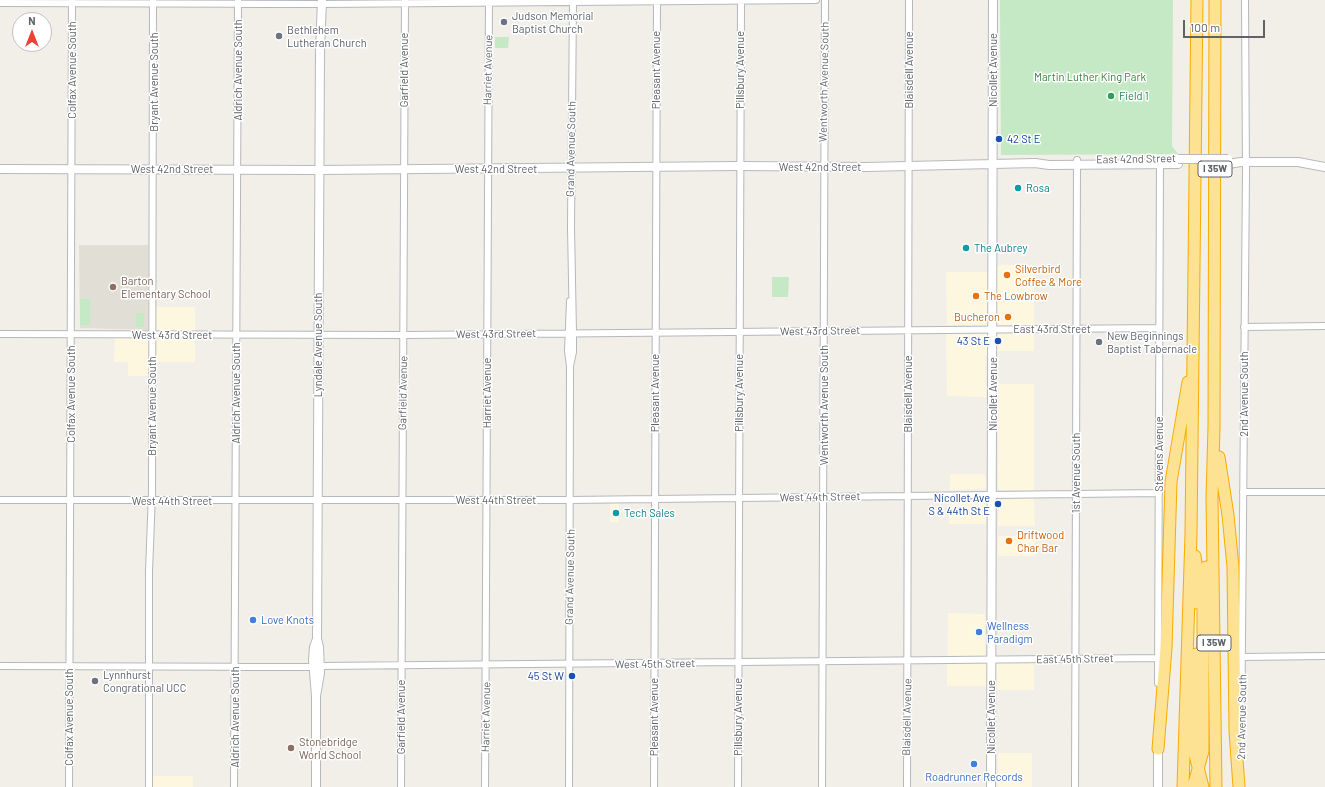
<!DOCTYPE html>
<html>
<head>
<meta charset="utf-8">
<style>
  body { margin:0 }
  #map { position:relative; width:1325px; height:787px; overflow:hidden; background:#f1efe8; font-family:Barlow,sans-serif }
  canvas { display:block }
  .north { position:absolute; left:12px; top:12px; width:40px; height:40px; box-sizing:border-box; background:#fff; border:1px solid #bfc1c3; border-radius:50%; rotate:0deg; font-size:11px; font-weight:700; line-height:16px; text-align:center; color:#5f6368 }
  .north::after { content:''; display:block; margin:auto; width:14px; height:18px; background:#ea4335; clip-path:polygon(50% 0,100% 100%,50% 72%,0 100%) }
  .scale { position:absolute; left:1183px; top:20px; width:82px; height:18px; box-sizing:border-box; border:2px solid #5f6368; border-top:0; padding-left:5px; font-size:12px; line-height:14px; white-space:nowrap; color:#5f6368; -webkit-text-stroke:3px #fff; paint-order:stroke }
</style>
</head>
<body>
<div id="map">
<canvas width="1325" height="787"></canvas>
<div class="north">N</div>
<div class="scale">100 m</div>
</div>
<script>
const c = document.querySelector('canvas').getContext('2d');
c.lineJoin = 'round';
function fillPath(path, color) { c.fillStyle = color; c.fill(path, 'evenodd'); }
const toPath = rows => new Path2D(rows.map(r => 'M' + r).join(''));
function strokePath(path, color, width, dash) { c.strokeStyle = color; c.lineWidth = width; c.lineCap = dash ? 'butt' : 'round'; c.setLineDash(dash || []); c.stroke(path); }
function drawText(font, color, halo, rows, align = 'center') {
  c.font = font + ' Barlow,sans-serif'; c.lineWidth = 3; c.setLineDash([]); c.textBaseline = 'middle'; c.strokeStyle = halo; c.fillStyle = color; for (const [text, x, y, turn = 0] of rows) {
    c.save(); c.translate(x, y); c.rotate((+turn || 0) * Math.PI / 180); c.textAlign = isNaN(turn) ? turn : align; if (halo) c.strokeText(text, 0, 0); c.fillText(text, 0, 0); c.restore();
  }
}
fillPath(toPath([
  [997,265,1034,265,1034,351,1000,351,985,356,986,397,947,396,946,333,965,333,965,325,947,325,946,272,997,272],
  [155,307,195,307,195,362,149,362,148,376,128,376,128,362,114,362,115,338,154,337],
  [999,384,1034,384,1034,490,1001,490,998,488],
  [950,474,985,474,986,487,982,489,950,490],
  [1034,498,1035,526,998,526,999,500],
  [982,499,986,504,986,524,949,524,949,500],
  [610,502,619,502,619,522,610,522],
  [998,536,1035,536,1035,556,998,556],
  [948,613,985,614,985,663,1034,663,1034,690,997,690,984,686,947,686],
  [998,753,1032,753,1032,787,998,787],
  [152,776,193,776,193,787,152,787]
]), '#fef7e0');
fillPath(toPath([
  [79,245,148,245,148,330,80,328]
]), '#e1ded6');
fillPath(toPath([
  [1000,0,1173,0,1172,146,1178,154,1001,155],
  [495,37,509,37,508,48,495,48],
  [772,277,789,277,788,297,772,297],
  [80,299,90,299,90,325,80,325],
  [136,313,144,313,144,327,136,327]
]), '#c5e8c5');
const street = toPath([
  [0,3,317,4],
  [322,4,816,0],
  [1244,327,1325,326],
  [0,334,407,335,1159,328],
  [570,366,568,351,570,301],
  [1243,492,1325,492],
  [0,500,570,500,1159,493],
  [1243,657,1325,656],
  [0,666,313,667],
  [320,666,1158,658],
  [1158,683,1160,159],
  [1241,753,1246,172,1245,0],
  [69,787,72,0],
  [149,787,149,571,152,493,153,0],
  [234,787,238,0],
  [401,787,405,0],
  [485,787,489,0],
  [569,787,570,366,573,352,573,333,571,227,573,0],
  [654,787,657,0],
  [738,787,741,0],
  [822,787,825,0],
  [907,787,909,0],
  [1075,787,1077,160]
]);
const secondary = toPath([
  [1228,164,1241,162,1298,162,1325,167],
  [0,169,319,170,739,166,866,167,1035,163,1049,165,1178,164],
  [316,696,320,673,319,647,317,639,320,51,322,0],
  [1158,749,1158,787],
  [316,787,316,696,313,660,314,647,317,639],
  [991,787,993,0]
]);
const highway = toPath([
  [1215,0,1214,427,1212,498,1216,787],
  [1219,457,1228,515,1233,567,1235,731,1239,787],
  [1195,556,1197,570,1197,603],
  [1196,654,1194,751,1203,787],
  [1158,749,1166,648,1171,482,1188,382],
  [1183,787,1191,534,1197,0],
  [1193,787,1203,751,1203,607,1206,567]
]);
strokePath(street, '#b5b8bc', 8);
strokePath(secondary, '#b6babf', 10);
strokePath(highway, '#f9ab00', 13);
strokePath(street, '#fff', 6);
strokePath(secondary, '#fff', 8);
strokePath(highway, '#fde293', 11);
const secondaryBridge = toPath([
  [1178,159,1228,159]
]);
strokePath(secondaryBridge, '#b6babf', 10, []);
strokePath(secondaryBridge, '#fff', 8);
for (const [x, y, r, color] of [
  [504,22,4,"#6b7280"],
  [279,36,4,"#6b7280"],
  [1111,96,4,"#2e9e5b"],
  [999,139,4,"#1a4fb4"],
  [1018,188,4,"#0f9aa8"],
  [966,248,4,"#0f9aa8"],
  [1007,275,4,"#e8710a"],
  [113,287,4,"#8d6e63"],
  [976,296,4,"#e8710a"],
  [1008,317,4,"#e8710a"],
  [998,341,4,"#1a4fb4"],
  [1099,342,4,"#6b7280"],
  [998,504,4,"#1a4fb4"],
  [616,513,4,"#0f9aa8"],
  [1009,541,4,"#e8710a"],
  [253,620,4,"#3f7fe0"],
  [979,632,4,"#3f7fe0"],
  [572,676,4,"#1a4fb4"],
  [95,681,4,"#6b7280"],
  [291,748,4,"#8d6e63"],
  [974,764,4,"#3f7fe0"]
]) { const dot = new Path2D(); dot.arc(x, y, r, 0, 2 * Math.PI); c.fillStyle = color; c.fill(dot); strokePath(dot, '#fff', 1.5); }
for (const [x, y, w] of [
  [1215,169,34],
  [1214,643,34]
]) { const box = new Path2D(); box.roundRect(x - w / 2, y - 8, w, 16, 3); c.fillStyle = '#fff'; c.fill(box); strokePath(box, '#5f6368', 1); }
drawText('bold 10px', '#5f6368', null, [
  ["I 35W",1215,169],
  ["I 35W",1214,643]
]);
drawText('11px', '#5b616d', '#fff', [
  ["Judson Memorial",512,16],
  ["Baptist Church",512,29],
  ["Bethlehem",287,30],
  ["Lutheran Church",287,43],
  ["New Beginnings",1107,336],
  ["Baptist Tabernacle",1107,349],
  ["Lynnhurst",103,675],
  ["Congrational UCC",103,688]
], 'left');
drawText('11px', '#5f6368', '#fff', [
  ["Colfax Avenue South",72,70,-90],
  ["Aldrich Avenue South",238,70,-90],
  ["Garfield Avenue",404,70,-90],
  ["Harriet Avenue",488,70,-89],
  ["Pleasant Avenue",656,70,-90],
  ["Pillsbury Avenue",740,70,-90],
  ["Blaisdell Avenue",909,70,-90],
  ["Nicollet Avenue",993,70,-90],
  ["Bryant Avenue South",154,82,-90],
  ["Wentworth Avenue South",824,82,-89],
  ["Grand Avenue South",571,149,-89],
  ["East 42nd Street",1136,159,-1],
  ["West 42nd Street",820,167],
  ["West 42nd Street",172,169],
  ["West 42nd Street",496,169],
  ["East 43rd Street",1052,329],
  ["West 43rd Street",820,331,-1],
  ["West 43rd Street",496,334,-1],
  ["West 43rd Street",172,335],
  ["Lyndale Avenue South",318,345,-90],
  ["Aldrich Avenue South",236,393,-90],
  ["Garfield Avenue",403,393,-89],
  ["Harriet Avenue",487,393,-90],
  ["Pleasant Avenue",655,393,-90],
  ["Pillsbury Avenue",739,393,-90],
  ["Colfax Avenue South",71,394,-90],
  ["Blaisdell Avenue",908,394,-90],
  ["Nicollet Avenue",993,394,-90],
  ["2nd Avenue South",1244,394,-90],
  ["Wentworth Avenue South",824,405,-90],
  ["Bryant Avenue South",152,406,-90],
  ["Stevens Avenue",1159,454,-90],
  ["1st Avenue South",1076,473,-90],
  ["West 44th Street",820,497,-1],
  ["West 44th Street",496,500],
  ["West 44th Street",172,501],
  ["Grand Avenue South",570,577,-89],
  ["East 45th Street",1075,659,-1],
  ["West 45th Street",655,664,-1],
  ["Colfax Avenue South",69,717,-90],
  ["Aldrich Avenue South",235,717,-90],
  ["Garfield Avenue",401,717,-90],
  ["Harriet Avenue",486,717,-89],
  ["Pleasant Avenue",654,717,-90],
  ["Pillsbury Avenue",738,717,-90],
  ["Blaisdell Avenue",907,717,-89],
  ["Nicollet Avenue",991,717,-90],
  ["2nd Avenue South",1242,717,-89]
]);
drawText('11px', '#348238', '#fff', [
  ["Martin Luther King Park",1090,77]
]);
drawText('11px', '#27864d', '#fff', [
  ["Field 1",1119,96]
], 'left');
drawText('11px', '#164399', '#fff', [
  ["42 St E",1007,139,"left"],
  ["43 St E",990,341],
  ["Nicollet Ave",990,498],
  ["S & 44th St E",990,511],
  ["45 St W",564,676]
], 'right');
drawText('11px', '#0d838f', '#fff', [
  ["Rosa",1026,188],
  ["The Aubrey",974,248],
  ["Tech Sales",624,513]
], 'left');
drawText('11px', '#c56008', '#fff', [
  ["Silverbird",1015,269],
  ["Coffee & More",1015,282],
  ["The Lowbrow",984,296],
  ["Bucheron",1000,317,"right"],
  ["Driftwood",1017,535],
  ["Char Bar",1017,548]
], 'left');
drawText('11px', '#785e54', '#fff', [
  ["Barton",121,281],
  ["Elementary School",121,294],
  ["Stonebridge",299,742],
  ["World School",299,755]
], 'left');
drawText('11px', '#366cbe', '#fff', [
  ["Love Knots",261,620],
  ["Wellness",987,626],
  ["Paradigm",987,639],
  ["Roadrunner Records",974,777,"center"]
], 'left');
</script>
</body>
</html>
